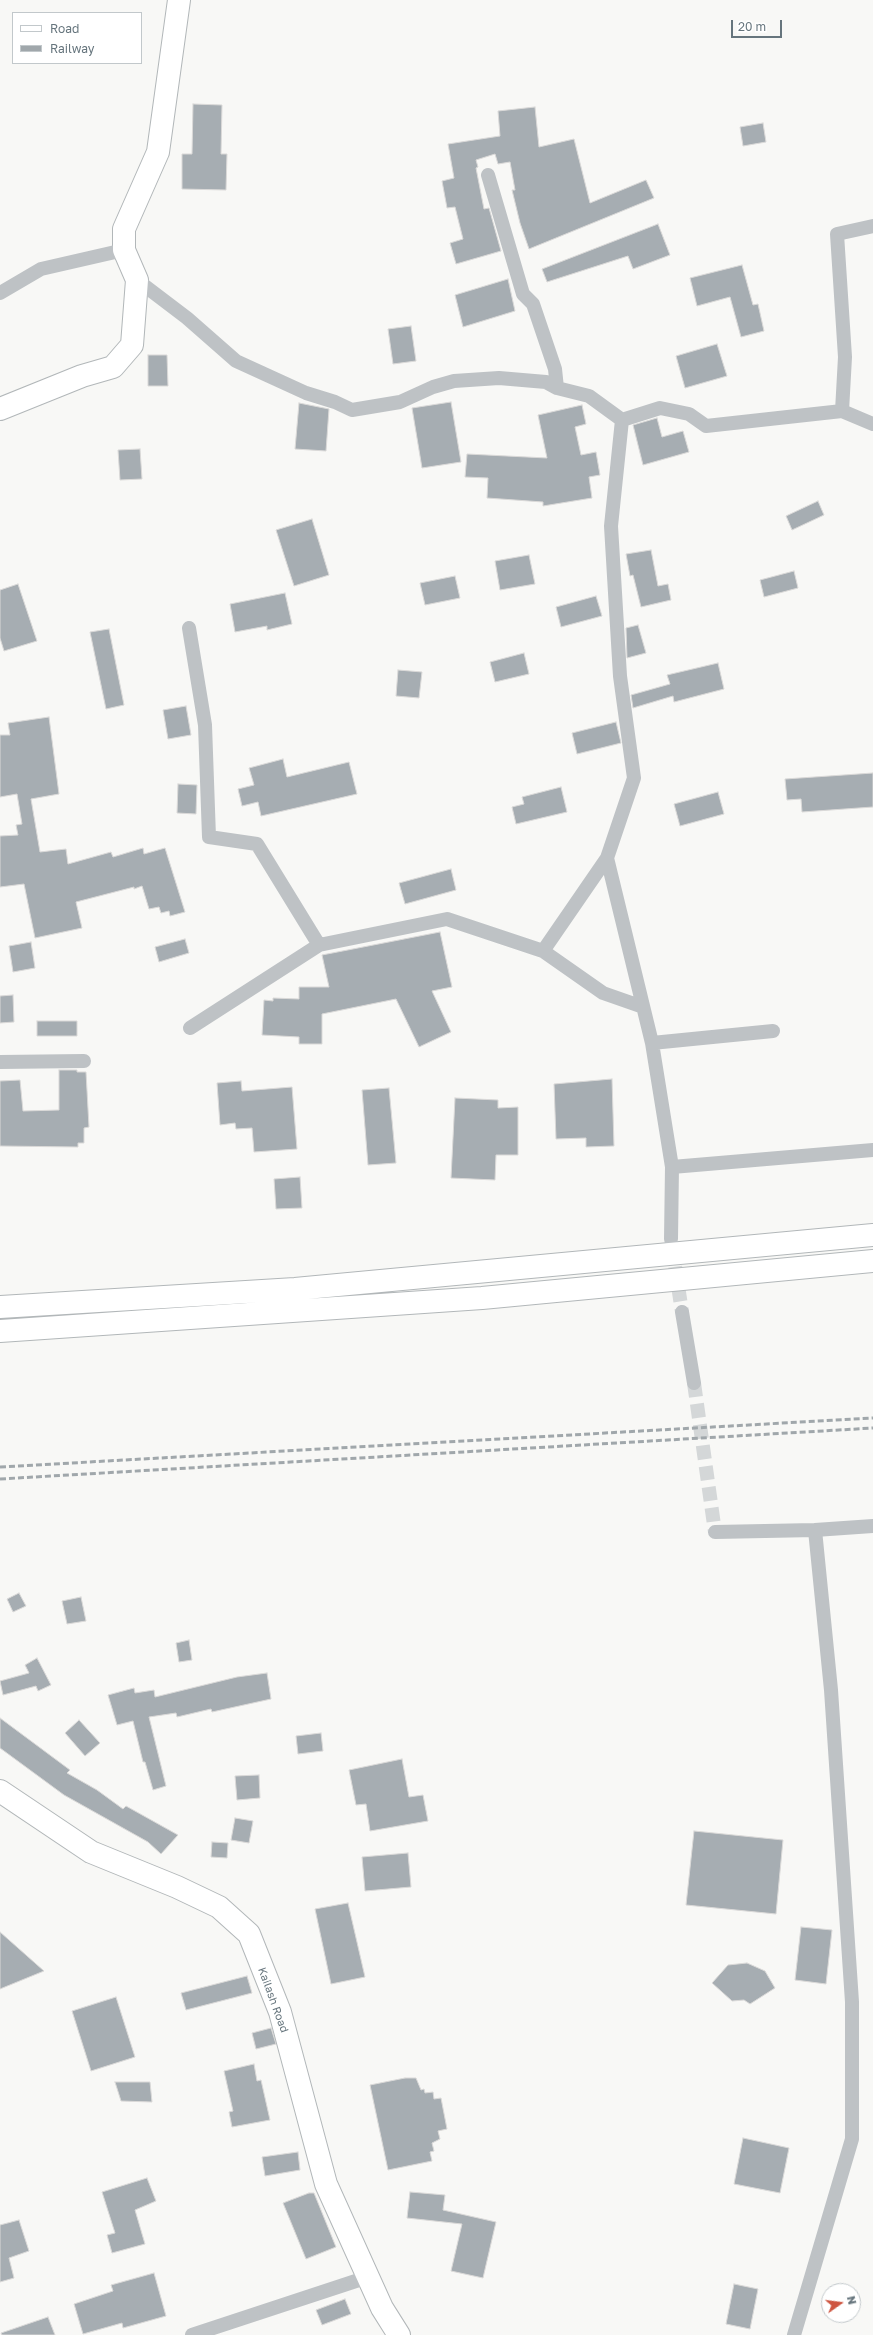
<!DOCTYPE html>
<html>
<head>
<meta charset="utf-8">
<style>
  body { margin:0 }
  #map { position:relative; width:873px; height:2335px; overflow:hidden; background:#f8f8f6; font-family:"Golos Text",sans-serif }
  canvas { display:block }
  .legend { position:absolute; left:12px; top:12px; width:130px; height:52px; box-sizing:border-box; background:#fff; border:1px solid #c2c8cb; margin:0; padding:5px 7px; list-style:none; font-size:12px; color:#66757d }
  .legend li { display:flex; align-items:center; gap:8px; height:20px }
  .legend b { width:20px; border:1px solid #c2c8cb }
  .north { position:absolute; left:821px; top:2283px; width:40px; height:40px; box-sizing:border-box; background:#fff; border:1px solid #c2c8cb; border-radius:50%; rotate:76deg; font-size:11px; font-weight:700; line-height:16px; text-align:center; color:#66757d }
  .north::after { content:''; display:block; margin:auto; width:14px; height:18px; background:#ce5540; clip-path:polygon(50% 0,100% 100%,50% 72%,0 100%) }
  .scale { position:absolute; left:731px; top:20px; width:51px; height:18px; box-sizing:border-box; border:2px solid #66757d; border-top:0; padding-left:5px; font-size:12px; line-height:14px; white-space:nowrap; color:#66757d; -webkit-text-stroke:3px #fff; paint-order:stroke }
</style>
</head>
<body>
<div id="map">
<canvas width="873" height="2335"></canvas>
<ul class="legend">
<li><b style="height:5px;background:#fff"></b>Road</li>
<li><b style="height:5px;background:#a0a7ab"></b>Railway</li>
</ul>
<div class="north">N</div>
<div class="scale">20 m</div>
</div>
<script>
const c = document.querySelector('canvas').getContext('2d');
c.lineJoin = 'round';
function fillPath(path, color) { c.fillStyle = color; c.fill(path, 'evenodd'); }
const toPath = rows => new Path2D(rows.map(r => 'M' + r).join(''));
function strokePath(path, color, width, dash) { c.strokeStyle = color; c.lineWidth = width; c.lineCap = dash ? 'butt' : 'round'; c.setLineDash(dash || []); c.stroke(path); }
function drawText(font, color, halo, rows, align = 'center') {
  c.font = font + ' "Golos Text",sans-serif'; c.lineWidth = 4; c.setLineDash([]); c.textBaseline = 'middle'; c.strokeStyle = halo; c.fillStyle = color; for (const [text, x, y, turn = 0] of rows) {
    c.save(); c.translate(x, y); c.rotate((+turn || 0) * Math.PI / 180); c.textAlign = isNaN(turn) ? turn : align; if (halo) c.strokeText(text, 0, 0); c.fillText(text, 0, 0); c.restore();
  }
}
const building = toPath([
  [193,104,222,105,221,154,227,154,226,190,182,189,182,154,192,154,193,104],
  [535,107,539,147,574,139,590,203,646,180,654,198,529,249,520,223,512,190,515,190,510,162,498,164,495,154,476,160,478,167,476,168,484,209,489,208,501,251,456,264,450,243,463,239,455,207,447,208,442,181,454,178,448,144,500,136,498,111,535,107],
  [763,123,766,142,743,146,740,127,763,123],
  [658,224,670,255,633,269,628,256,547,282,542,269,658,224],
  [742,265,753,305,758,304,764,331,741,337,730,297,697,306,690,278,742,265],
  [508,279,515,311,463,327,455,295,508,279],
  [411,326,416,361,393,364,388,329,411,326],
  [717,344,727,376,685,388,676,356,717,344],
  [148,355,167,355,168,386,148,386,148,355],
  [451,402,461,462,422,468,412,408,451,402],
  [299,403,329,409,326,451,295,449,299,403],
  [582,405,586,424,575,427,581,455,596,452,600,475,589,477,592,498,543,506,543,502,487,498,488,478,465,477,467,454,547,458,538,415,582,405],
  [657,418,662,437,683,431,689,452,643,465,633,425,657,418],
  [140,449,142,479,120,480,118,450,140,449],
  [818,501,824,515,792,530,786,516,818,501],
  [312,519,329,575,294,586,276,530,312,519],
  [651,550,658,586,668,584,671,600,641,607,633,575,630,576,626,554,651,550],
  [529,555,535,584,500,590,495,561,529,555],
  [794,571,798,588,764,597,760,580,794,571],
  [455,576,460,598,425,605,420,583,455,576],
  [18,584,37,641,4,651,0,638,0,590,18,584],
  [285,593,292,624,267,630,267,626,235,632,230,604,285,593],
  [596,596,602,616,561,627,556,607,596,596],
  [638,625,646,653,627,658,626,628,638,625],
  [109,629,124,705,106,709,90,632,109,629],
  [524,653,529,674,495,682,490,662,524,653],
  [718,663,724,689,674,702,673,696,633,708,631,695,670,684,667,675,718,663],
  [398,670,422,672,419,698,396,696,398,670],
  [186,706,191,735,168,739,163,710,186,706],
  [49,717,59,794,31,799,40,852,66,849,68,864,111,852,113,857,143,848,144,854,165,848,185,912,170,916,169,911,161,913,159,907,149,909,142,886,134,889,134,887,76,902,82,928,35,938,24,884,0,887,0,836,18,835,16,825,22,824,17,794,0,797,0,735,10,735,8,723,49,717],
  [616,722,621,743,577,754,572,733,616,722],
  [283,759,287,777,349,762,357,794,261,816,258,802,242,806,238,789,254,785,249,768,283,759],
  [873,773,873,807,802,812,801,799,787,800,785,779,873,773],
  [178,784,197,785,196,814,177,813,178,784],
  [561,787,567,812,516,824,512,807,524,804,522,797,561,787],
  [718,792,724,814,680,826,674,804,718,792],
  [451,869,456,890,405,904,399,883,451,869],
  [440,932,452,987,432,991,451,1032,419,1047,396,999,322,1014,322,1044,299,1044,299,1037,262,1035,264,1000,273,1001,273,998,299,999,299,987,329,987,322,955,440,932],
  [185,939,189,953,159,962,155,947,185,939],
  [31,942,35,968,13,972,9,946,31,942],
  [13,995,14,1022,0,1023,0,996,13,995],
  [37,1021,77,1021,77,1036,37,1036,37,1021],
  [59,1070,77,1070,77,1072,86,1072,89,1127,84,1128,84,1143,78,1143,78,1147,0,1146,0,1081,20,1080,23,1111,59,1110,59,1070],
  [612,1079,614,1146,586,1147,586,1138,556,1139,554,1084,612,1079],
  [241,1081,242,1091,292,1087,297,1149,254,1152,252,1128,236,1129,235,1123,220,1125,217,1083,241,1081],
  [389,1088,396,1163,368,1165,362,1090,389,1088],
  [455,1098,498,1100,498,1108,518,1107,518,1155,496,1155,495,1180,451,1178,455,1098],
  [300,1177,302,1208,276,1209,274,1179,300,1177],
  [19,1593,26,1606,13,1612,7,1599,19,1593],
  [81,1597,86,1621,67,1624,62,1601,81,1597],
  [189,1640,192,1660,179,1662,176,1643,189,1640],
  [37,1658,51,1685,38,1691,36,1686,3,1695,0,1681,29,1673,25,1665,37,1658],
  [267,1673,271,1699,212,1712,211,1709,177,1717,176,1713,149,1717,166,1786,153,1790,145,1762,143,1762,133,1721,117,1725,108,1695,134,1688,135,1693,154,1690,155,1697,237,1677,267,1673],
  [0,1718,70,1770,67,1773,97,1790,123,1809,126,1806,178,1835,161,1854,148,1842,64,1795,0,1748,0,1718],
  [79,1720,100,1743,85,1756,65,1733,79,1720],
  [321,1733,323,1751,298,1754,296,1736,321,1733],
  [402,1759,409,1797,423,1795,428,1821,370,1831,366,1804,356,1805,349,1770,402,1759],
  [259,1775,260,1798,237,1800,235,1776,259,1775],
  [235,1818,253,1821,249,1843,231,1840,235,1818],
  [694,1831,783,1840,776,1914,686,1905,694,1831],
  [212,1842,228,1843,227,1858,211,1857,212,1842],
  [408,1853,411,1887,365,1891,362,1857,408,1853],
  [348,1903,365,1977,331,1984,315,1909,348,1903],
  [801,1927,832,1930,826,1984,795,1980,801,1927],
  [0,1932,44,1971,0,1989,0,1932],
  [747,1963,765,1971,775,1988,750,2004,744,2000,732,2001,712,1983,728,1965,747,1963],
  [247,1976,252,1993,186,2010,181,1993,247,1976],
  [116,1997,135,2057,91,2071,72,2011,116,1997],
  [271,2028,276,2044,256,2049,252,2033,271,2028],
  [254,2064,257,2081,261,2080,270,2120,232,2127,229,2112,233,2111,224,2071,254,2064],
  [405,2078,416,2078,421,2090,424,2089,425,2093,433,2092,434,2099,441,2098,447,2129,438,2131,440,2139,432,2143,434,2151,430,2152,432,2161,388,2170,370,2085,405,2078],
  [115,2082,150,2082,152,2102,121,2101,115,2082],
  [743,2138,789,2148,780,2193,734,2184,743,2138],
  [298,2152,300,2170,265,2176,262,2157,298,2152],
  [147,2178,156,2201,135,2210,145,2244,112,2253,107,2235,115,2233,102,2192,147,2178],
  [410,2192,445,2195,443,2210,496,2222,483,2278,451,2271,462,2224,407,2218,410,2192],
  [309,2193,314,2193,336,2247,306,2259,283,2203,309,2193],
  [19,2220,29,2251,9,2258,14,2278,0,2282,0,2225,19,2220],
  [154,2273,166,2316,123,2328,122,2323,83,2334,74,2304,113,2291,111,2285,154,2273],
  [734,2284,758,2289,750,2329,726,2324,734,2284],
  [345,2299,351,2314,322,2325,316,2310,345,2299],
  [48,2317,55,2335,2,2335,1,2333,48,2317]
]);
fillPath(building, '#a6adb2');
strokePath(building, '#dad9d8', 1);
strokePath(toPath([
  [672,1246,682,1312],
  [694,1383,715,1532]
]), '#d4d7d8', 14, [14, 7]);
const primary = toPath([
  [0,409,82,376,113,367,132,345,137,280,124,250,124,229,158,152,179,0],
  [0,1307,295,1289,873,1235],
  [0,1331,482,1298,873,1261],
  [0,1791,91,1852,177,1887,219,1907,249,1934,280,2012,326,2184,382,2308,399,2335]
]);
strokePath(primary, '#b2b7b9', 24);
strokePath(toPath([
  [488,175,523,294,533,304,555,369,557,388],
  [137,280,187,318,236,361,306,393,335,402,352,410,400,402,433,387,454,381,499,378,546,382,557,388,589,396,622,420,660,408,689,414,706,426,842,411,873,424],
  [0,293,41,269,124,250],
  [842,411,845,357,837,234,873,226],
  [189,628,205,725,209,837,257,844,319,945],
  [607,858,652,1043,672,1167,671,1239],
  [543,951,607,858,634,778,620,676,611,526,622,420],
  [190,1028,319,945,447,919,543,951,603,993,643,1007],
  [652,1043,773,1031],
  [0,1062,84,1061],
  [672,1167,873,1150],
  [682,1312,694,1383],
  [815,1530,873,1526],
  [715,1532,815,1530,831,1690,852,2002,852,2139,794,2335],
  [192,2335,368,2277]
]), '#bec2c5', 14);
strokePath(primary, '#fff', 22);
strokePath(toPath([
  [0,1467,873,1418],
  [0,1479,873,1428]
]), '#a0a7ab', 3, [6, 3]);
drawText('11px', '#66757d', '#fff', [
  ["Kailash Road",273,2000,70]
]);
</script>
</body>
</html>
